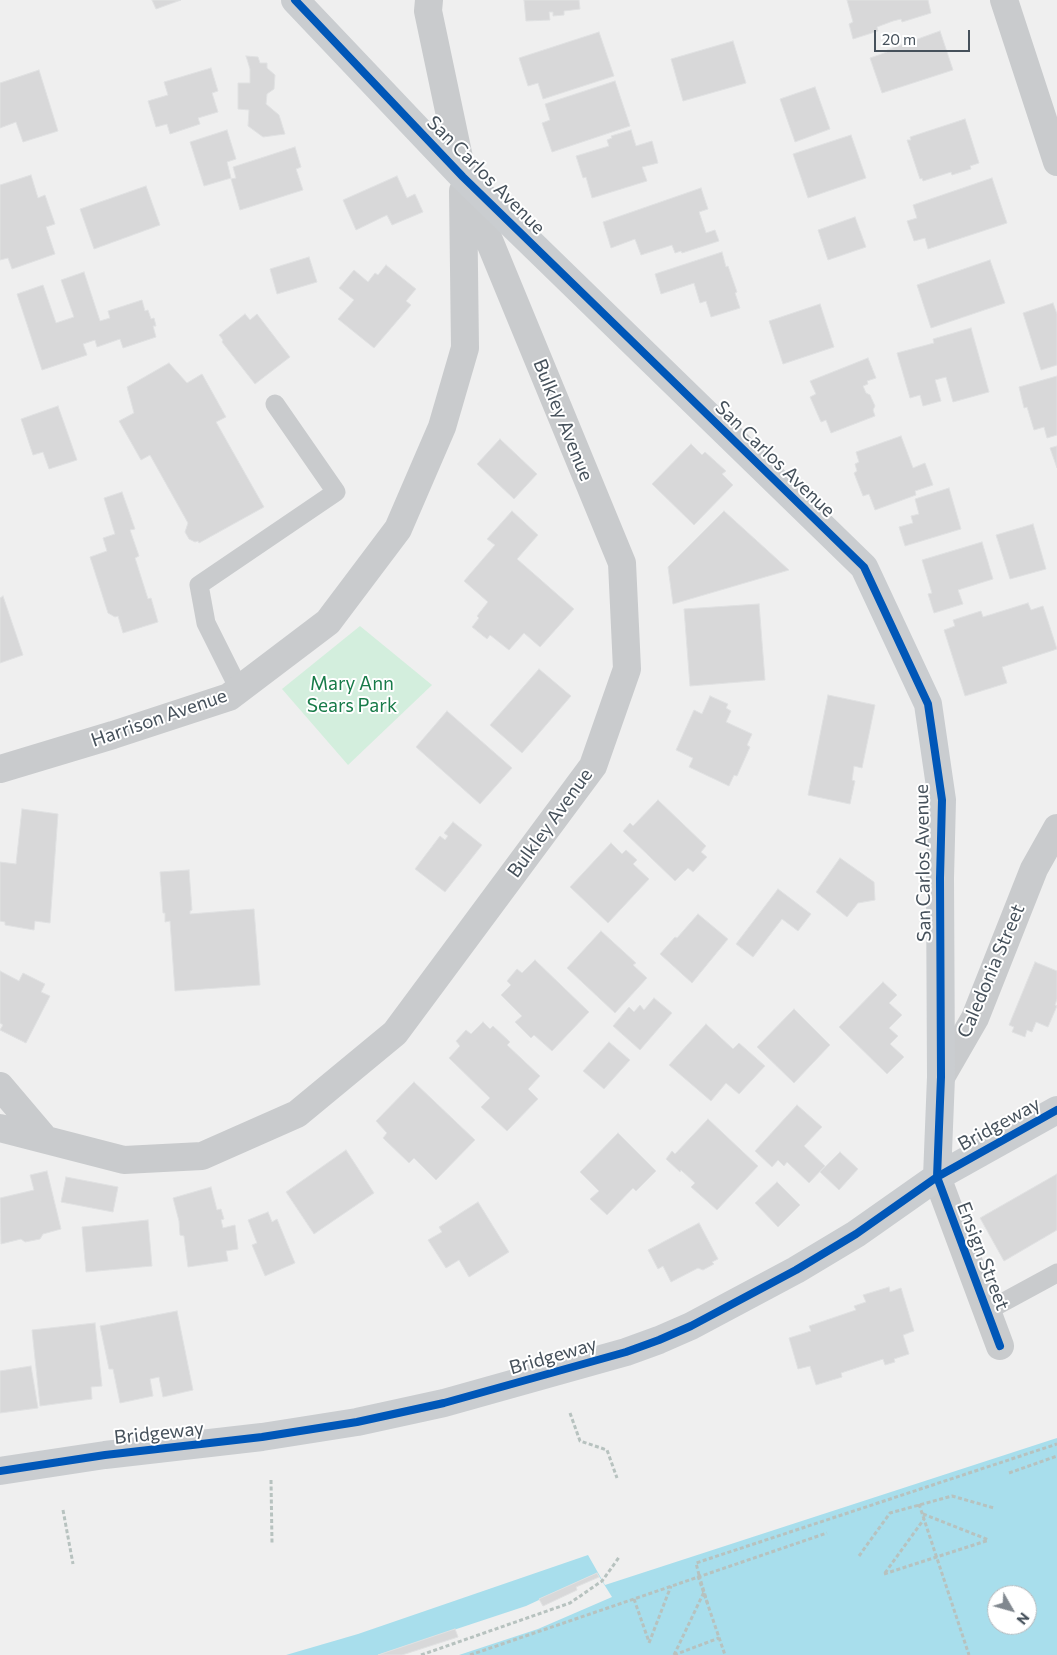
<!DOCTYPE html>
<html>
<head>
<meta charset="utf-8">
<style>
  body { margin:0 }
  #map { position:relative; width:1057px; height:1655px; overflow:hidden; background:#efefef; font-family:Commissioner,sans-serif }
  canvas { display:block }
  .north { position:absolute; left:987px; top:1585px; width:50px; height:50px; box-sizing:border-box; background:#fff; border:1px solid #b5b9bd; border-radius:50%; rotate:128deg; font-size:14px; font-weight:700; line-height:20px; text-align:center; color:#46515b }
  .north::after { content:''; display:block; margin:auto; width:18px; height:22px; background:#81888f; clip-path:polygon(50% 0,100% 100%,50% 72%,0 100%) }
  .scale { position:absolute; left:874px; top:30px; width:96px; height:22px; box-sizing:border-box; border:2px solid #46515b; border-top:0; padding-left:6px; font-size:15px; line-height:18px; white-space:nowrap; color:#46515b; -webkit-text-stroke:4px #fff; paint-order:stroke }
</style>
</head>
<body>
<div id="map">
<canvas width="1057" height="1655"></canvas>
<div class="north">N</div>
<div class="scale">20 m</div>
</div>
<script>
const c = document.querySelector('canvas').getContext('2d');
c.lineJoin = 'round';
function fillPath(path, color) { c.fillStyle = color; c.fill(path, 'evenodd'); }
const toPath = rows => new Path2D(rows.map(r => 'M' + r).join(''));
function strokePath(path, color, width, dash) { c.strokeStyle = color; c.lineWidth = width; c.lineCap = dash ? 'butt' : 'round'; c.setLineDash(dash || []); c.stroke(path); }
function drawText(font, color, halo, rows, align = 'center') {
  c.font = font + ' Commissioner,sans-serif'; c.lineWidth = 4; c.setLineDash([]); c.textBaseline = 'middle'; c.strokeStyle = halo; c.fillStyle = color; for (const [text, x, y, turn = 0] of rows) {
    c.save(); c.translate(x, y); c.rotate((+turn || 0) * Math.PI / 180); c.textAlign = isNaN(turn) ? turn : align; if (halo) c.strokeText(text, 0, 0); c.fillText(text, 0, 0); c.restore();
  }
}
fillPath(toPath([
  [360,626,432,685,348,765,282,689]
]), '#d3eedd');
fillPath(toPath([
  [1057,1438,1057,1655,286,1655,358,1634,588,1555,605,1585],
  [997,1595,1027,1595,1027,1625,997,1625]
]), '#a8deec');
fillPath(toPath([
  [597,1573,612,1597,538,1629,459,1655,378,1655,526,1606]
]), '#efefef');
const building = toPath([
  [152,0,181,0,156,9,152,0],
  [524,0,579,0,580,9,564,11,564,15,553,16,553,12,549,12,550,20,526,21,524,0],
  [847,0,928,0,931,13,902,22,901,19,893,21,877,27,878,31,853,39,849,24,853,22,847,0],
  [940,31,953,70,882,93,870,58,887,52,887,50,940,31],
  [599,32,614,76,543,99,538,83,528,86,519,58,599,32],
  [733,41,746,83,683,101,671,59,733,41],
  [246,56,258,57,260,63,267,63,267,68,275,75,274,89,267,94,266,104,279,115,285,134,263,137,248,126,249,110,238,109,238,83,250,83,250,69,246,56],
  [211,68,218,91,212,93,218,112,198,118,200,124,170,134,167,124,156,127,148,101,168,95,164,82,211,68],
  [39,70,58,131,23,142,16,122,0,128,0,83,39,70],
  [615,81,630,126,552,152,542,123,550,120,545,104,615,81],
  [815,87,830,129,795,142,780,99,815,87],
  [965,119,979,163,970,166,971,169,952,175,951,172,923,181,922,178,920,179,907,140,911,140,910,137,965,119],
  [227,130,236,159,227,162,231,178,204,186,190,142,227,130],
  [631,130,636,146,652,141,658,163,642,167,647,181,592,198,586,177,583,178,576,156,609,146,607,140,612,138,611,136,631,130],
  [851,135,866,178,808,198,793,154,851,135],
  [295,147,301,167,296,169,303,190,240,210,231,179,236,178,233,167,295,147],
  [31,175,38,198,45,195,55,224,46,227,55,254,12,269,8,258,0,260,0,185,31,175],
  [397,176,407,198,415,194,423,212,392,225,387,215,356,230,343,200,397,176],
  [992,178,1007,223,928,249,925,238,914,241,907,221,917,218,913,205,992,178],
  [146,186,160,225,94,249,80,209,146,186],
  [701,188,708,209,699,212,706,233,715,230,719,241,682,253,681,251,675,253,672,245,641,255,635,239,611,248,603,222,701,188],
  [855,217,866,247,828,260,818,230,855,217],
  [722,252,726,267,728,266,737,292,735,293,740,308,711,317,706,301,700,303,694,283,661,294,655,274,722,252],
  [309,257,317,282,277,294,270,269,309,257],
  [990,260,1005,303,931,328,917,285,990,260],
  [386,265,416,289,406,301,411,305,374,348,338,319,354,300,339,288,354,270,368,282,375,273,378,275,386,265],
  [84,272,100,321,110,318,108,311,142,300,145,311,148,310,151,319,154,318,156,326,153,326,156,337,123,348,120,339,97,347,95,340,83,344,87,355,42,370,17,294,43,285,56,323,74,317,61,280,84,272],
  [1053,303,1057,314,1057,365,1041,370,1023,313,1053,303],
  [820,304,834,347,783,364,769,321,820,304],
  [245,314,250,320,257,314,290,357,255,384,222,342,223,340,219,335,245,314],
  [971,328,989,392,953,402,946,377,935,380,941,401,923,406,920,395,910,398,897,353,934,343,933,339,971,328],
  [868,358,876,378,867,381,868,384,863,386,866,393,870,395,875,406,873,410,875,416,831,433,826,420,821,422,810,397,816,394,810,381,868,358],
  [169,363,187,383,202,374,226,417,216,422,264,507,199,543,198,541,195,542,189,539,185,532,188,523,150,455,141,460,119,421,134,413,127,387,169,363],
  [1057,376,1057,435,1047,438,1044,427,1034,430,1027,407,1024,408,1019,387,1057,376],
  [58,406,77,460,49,469,43,452,33,455,21,419,58,406],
  [901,436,913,468,925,463,933,485,915,491,916,495,875,510,869,494,863,496,854,473,857,471,855,464,859,462,856,452,901,436],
  [500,439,537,474,514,499,477,464,500,439],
  [691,444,702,455,705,452,726,471,722,474,733,485,694,525,652,484,691,444],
  [1057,446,1057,468,1050,448,1057,446],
  [949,488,961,529,905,546,899,527,913,523,911,516,919,514,915,499,949,488],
  [122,492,135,529,130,530,139,556,135,558,148,599,151,598,158,622,123,633,118,616,115,617,108,613,90,557,107,551,103,538,115,534,104,498,122,492],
  [512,511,538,535,517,559,574,609,540,647,524,633,509,650,490,635,487,639,472,627,479,618,477,616,488,602,464,581,495,545,487,539,512,511],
  [724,511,789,570,673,604,668,567,724,511],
  [1033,524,1046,569,1010,579,996,535,1033,524],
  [982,542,993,579,958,590,963,604,934,613,928,594,932,593,922,560,982,542],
  [3,596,23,655,0,663,0,598,3,596],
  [1028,603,1031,610,1043,606,1057,649,1002,667,1007,683,965,696,944,630,955,626,953,620,981,611,983,617,1028,603],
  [759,604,765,680,690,686,684,609,759,604],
  [539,669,571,696,522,753,490,725,539,669],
  [828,695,875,705,862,768,854,766,852,780,855,781,850,804,808,795,828,695],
  [710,696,728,704,726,708,731,711,726,722,752,734,747,745,750,747,737,776,734,775,729,786,689,767,693,758,676,750,694,710,702,714,710,696],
  [447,711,512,768,480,804,416,747,447,711],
  [658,800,706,846,701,852,707,857,693,872,688,868,675,881,623,831,630,823,633,826,658,800],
  [22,809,58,814,50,923,35,921,34,930,5,925,5,922,0,921,0,862,16,864,22,809],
  [453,822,482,845,445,892,415,869,440,836,445,840,448,836,444,833,453,822],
  [611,843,622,854,626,850,637,860,633,864,649,879,608,923,570,887,611,843],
  [840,858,874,882,875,900,858,903,847,917,816,892,840,858],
  [189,870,192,910,190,911,190,914,254,909,260,985,175,991,170,921,165,922,165,913,163,913,160,872,189,870],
  [778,889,811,914,798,931,782,919,753,957,736,944,778,889],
  [698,914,728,939,692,983,660,954,675,937,677,938,698,914],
  [601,931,636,963,633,965,647,978,615,1013,567,968,601,931],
  [535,960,589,1012,552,1051,534,1035,531,1038,515,1022,522,1016,501,995,511,985,507,981,517,969,522,973,535,960],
  [1035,962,1057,971,1057,999,1055,1005,1057,1006,1048,1027,1036,1022,1032,1032,1027,1030,1025,1037,1012,1032,1014,1027,1009,1025,1035,962],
  [0,971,19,981,23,973,45,984,41,992,50,996,26,1043,0,1030,3,1025,0,1023,0,971],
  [883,982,897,995,889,1003,902,1015,889,1028,898,1036,890,1044,904,1057,887,1074,839,1027,883,982],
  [654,998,672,1013,640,1050,613,1026,629,1007,634,1012,640,1005,644,1010,654,998],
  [794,1009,830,1045,794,1083,757,1047,794,1009],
  [483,1022,490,1029,493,1026,510,1042,507,1045,540,1076,528,1089,538,1099,507,1131,481,1107,490,1098,449,1058,460,1046,456,1041,466,1030,471,1034,483,1022],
  [706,1024,733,1049,739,1043,765,1066,739,1094,726,1083,711,1101,669,1065,706,1024],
  [609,1042,630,1060,604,1089,583,1071,609,1042],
  [414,1082,475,1140,436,1180,414,1158,409,1163,383,1138,387,1133,376,1121,414,1082],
  [797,1105,822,1127,804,1146,825,1166,809,1183,787,1162,784,1166,778,1160,772,1167,755,1151,797,1105],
  [708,1119,758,1166,717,1210,691,1187,695,1183,681,1170,680,1172,666,1159,672,1151,675,1154,708,1119],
  [618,1133,656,1171,636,1191,633,1188,607,1215,590,1199,599,1191,580,1172,618,1133],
  [346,1150,374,1193,314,1234,286,1192,346,1150],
  [840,1152,858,1169,839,1190,820,1172,840,1152],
  [47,1171,61,1229,43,1234,40,1239,25,1242,21,1239,1,1244,0,1198,34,1190,30,1175,47,1171],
  [1057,1174,1057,1230,1004,1261,980,1218,1057,1174],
  [66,1177,118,1187,113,1212,61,1202,66,1177],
  [777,1182,800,1205,778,1227,755,1203,777,1182],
  [211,1187,217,1210,221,1209,224,1219,221,1220,223,1228,235,1225,238,1249,226,1251,228,1261,188,1267,184,1236,180,1235,179,1221,173,1198,211,1187],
  [478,1202,509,1252,469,1277,459,1260,446,1268,428,1240,442,1232,439,1227,478,1202],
  [268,1212,272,1222,277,1219,295,1263,265,1276,252,1245,257,1243,248,1220,268,1212],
  [148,1220,152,1266,86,1272,82,1227,148,1220],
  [699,1223,718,1259,712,1262,714,1264,703,1270,698,1268,671,1282,663,1266,658,1269,648,1250,699,1223],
  [889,1287,890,1292,901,1288,914,1331,903,1335,909,1354,894,1359,895,1362,885,1365,883,1359,841,1373,842,1377,816,1385,810,1366,798,1369,789,1338,811,1331,809,1326,856,1310,854,1306,866,1302,863,1295,889,1287],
  [177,1311,193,1390,163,1397,159,1377,150,1379,153,1396,120,1403,113,1369,109,1369,100,1326,177,1311],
  [95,1323,102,1386,91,1387,92,1399,40,1406,32,1330,95,1323],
  [31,1366,38,1408,0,1413,0,1371,31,1366],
  [597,1573,599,1577,576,1587,577,1590,543,1606,539,1599,597,1573],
  [455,1629,458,1637,402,1655,378,1655,455,1629]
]);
fillPath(building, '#d8d8d9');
strokePath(building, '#e0e1e2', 1);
strokePath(toPath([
  [570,1413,580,1441,607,1450,617,1478],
  [1009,1473,1057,1456],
  [271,1480,272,1543],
  [919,1504,969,1655],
  [63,1510,73,1564],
  [923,1514,989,1540],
  [859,1556,890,1513,952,1496,994,1508],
  [885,1573,924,1519],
  [884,1574,989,1540],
  [699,1575,696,1563,1057,1444],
  [698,1576,725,1655],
  [634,1599,649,1642],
  [649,1643,671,1586],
  [421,1655,570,1603,602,1581,620,1556],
  [470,1655,827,1533],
  [674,1655,704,1592],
  [674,1655,719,1638]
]), '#b7c2bf', 3, [4, 2.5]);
strokePath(toPath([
  [239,689,206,623,199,585,336,492,275,404],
  [987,1311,1057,1273]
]), '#c9cbcd', 19);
strokePath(toPath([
  [1004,0,1057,162],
  [0,769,113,735,229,697,328,622,398,529,442,427,465,348,463,191],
  [941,1077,975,1018,1034,869,1057,828],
  [0,1086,45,1139],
  [0,1128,124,1160,202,1156,297,1114,395,1033,593,766,627,669,622,563,463,177,428,11,429,0],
  [937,1177,1000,1346]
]), '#c9cbcd', 28);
strokePath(toPath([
  [295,0,463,177,864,567,928,704,942,800,940,878,941,1077,937,1177],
  [0,1471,105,1455,262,1437,357,1422,444,1403,626,1352,659,1340,691,1326,796,1270,856,1234,937,1177,1057,1110]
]), '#cacdd0', 28);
strokePath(toPath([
  [699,1575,708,1605]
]), '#b7c2bf', 3, [4, 2.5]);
strokePath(toPath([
  [295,0,463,177,864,567,928,704,942,800,940,878,941,1077,937,1177,1000,1346],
  [0,1471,105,1455,262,1437,357,1422,444,1403,626,1352,659,1340,691,1326,796,1270,856,1234,937,1177,1057,1110]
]), '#0057b8', 8);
drawText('19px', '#46515b', '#fff', [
  ["San Carlos Avenue",486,175,45],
  ["Bulkley Avenue",563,420,68],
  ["San Carlos Avenue",775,459,44],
  ["Harrison Avenue",159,718,-19],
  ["Bulkley Avenue",550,823,-54],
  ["San Carlos Avenue",923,863,-91],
  ["Caledonia Street",991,971,-67],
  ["Bridgeway",999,1124,-29],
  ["Ensign Street",983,1256,69],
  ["Bridgeway",553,1356,-16],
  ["Bridgeway",159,1433,-6]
]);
drawText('19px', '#187b49', '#fff', [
  ["Mary Ann",352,684],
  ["Sears Park",352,706]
]);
</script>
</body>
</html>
